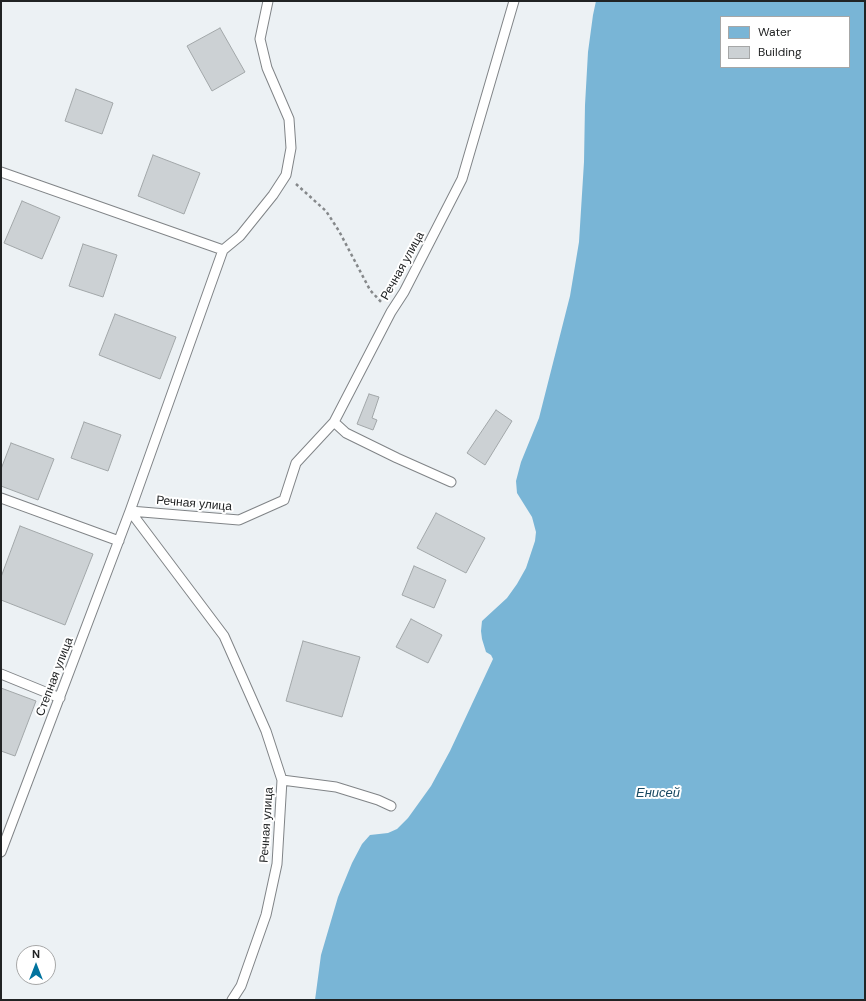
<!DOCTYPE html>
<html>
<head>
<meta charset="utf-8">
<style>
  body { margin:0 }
  #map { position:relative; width:866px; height:1001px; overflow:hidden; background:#ecf1f4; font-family:"DM Sans",sans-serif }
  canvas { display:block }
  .frame { position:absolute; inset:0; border:2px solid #212324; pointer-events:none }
  .legend { position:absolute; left:720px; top:16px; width:130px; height:52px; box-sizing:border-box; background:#fff; border:1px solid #a6a7a7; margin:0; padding:5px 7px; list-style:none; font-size:12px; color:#212324 }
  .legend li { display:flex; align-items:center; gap:8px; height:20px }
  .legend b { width:20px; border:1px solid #a6a7a7 }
  .north { position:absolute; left:16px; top:945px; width:40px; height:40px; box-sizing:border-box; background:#fff; border:1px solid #a6a7a7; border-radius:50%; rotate:0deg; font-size:11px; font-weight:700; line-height:16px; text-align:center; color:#212324 }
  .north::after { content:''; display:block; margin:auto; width:14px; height:18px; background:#01739e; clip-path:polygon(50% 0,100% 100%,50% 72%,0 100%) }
</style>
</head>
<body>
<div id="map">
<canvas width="866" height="1001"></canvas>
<div class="frame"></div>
<ul class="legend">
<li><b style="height:11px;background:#79b5d6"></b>Water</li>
<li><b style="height:11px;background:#ccd1d4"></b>Building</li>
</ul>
<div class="north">N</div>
</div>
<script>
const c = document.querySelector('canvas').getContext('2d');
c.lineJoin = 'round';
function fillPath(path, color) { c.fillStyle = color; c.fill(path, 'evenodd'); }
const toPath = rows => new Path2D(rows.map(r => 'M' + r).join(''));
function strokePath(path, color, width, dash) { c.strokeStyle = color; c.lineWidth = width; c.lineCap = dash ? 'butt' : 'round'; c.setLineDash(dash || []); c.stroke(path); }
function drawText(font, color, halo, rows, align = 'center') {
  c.font = font + ' "DM Sans",sans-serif'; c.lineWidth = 4; c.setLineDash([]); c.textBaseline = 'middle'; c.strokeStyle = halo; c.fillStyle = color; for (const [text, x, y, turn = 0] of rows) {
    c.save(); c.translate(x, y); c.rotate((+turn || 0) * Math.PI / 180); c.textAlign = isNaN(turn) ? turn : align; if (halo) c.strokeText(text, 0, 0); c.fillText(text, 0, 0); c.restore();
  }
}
fillPath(toPath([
  [596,1,865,1,865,1000,315,1000,321,955,338,897,352,863,362,844,370,835,388,833,397,829,408,818,431,786,450,751,493,659,491,655,486,652,482,639,481,631,482,621,507,598,517,584,526,568,535,541,536,532,532,517,517,493,516,481,521,462,539,418,570,296,579,242,584,162,585,105,588,52,593,15],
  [721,17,849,17,849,67,721,67]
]), '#79b5d6');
const building = toPath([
  [220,28,245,72,212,91,187,46,220,28],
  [76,89,113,103,102,134,65,121,76,89],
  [153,155,200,173,184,214,138,196,153,155],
  [22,201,60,217,42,259,4,243,22,201],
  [83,244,117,255,103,297,69,286,83,244],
  [115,314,176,337,160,379,99,355,115,314],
  [369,394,379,397,372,418,377,420,373,430,357,424,369,394],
  [496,410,512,421,485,465,467,453,496,410],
  [84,422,121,435,108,471,71,458,84,422],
  [11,443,54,459,38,500,1,486,1,469,11,443],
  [436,513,485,538,466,573,417,548,436,513],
  [20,526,93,554,65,625,1,600,1,577,20,526],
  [414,566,446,580,434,608,402,595,414,566],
  [411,619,442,635,428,663,396,647,411,619],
  [303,641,360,657,342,717,286,701,303,641],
  [1,688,36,701,15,756,1,751,1,688]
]);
fillPath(building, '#ccd1d4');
strokePath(building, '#a2a7a9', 1);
const service = toPath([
  [1,172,223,250,130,511,1,852],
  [223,250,240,236,273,195,286,175,291,148,289,119,267,68,260,39,268,1],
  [334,422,346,433,397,458,451,482],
  [1,498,119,541],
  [130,511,239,520,284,500,296,463,334,422,391,312,404,292,462,179,514,1],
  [130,511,224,636,266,731,282,780,277,864,266,915,241,986,232,1000],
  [1,674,60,698],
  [282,780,336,787,378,800,391,806]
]);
strokePath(service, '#808487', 11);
strokePath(toPath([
  [296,184,326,211,339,231,370,290,382,303]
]), '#85888a', 2.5, [3, 3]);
strokePath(service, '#fff', 9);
drawText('12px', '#212324', '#fff', [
  ["Речная улица",403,266,-61],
  ["Речная улица",194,504,5],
  ["Степная улица",55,677,-69],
  ["Речная улица",267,825,-86]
]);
drawText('italic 13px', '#1a4a62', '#fff', [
  ["Енисей",658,794]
]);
</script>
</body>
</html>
